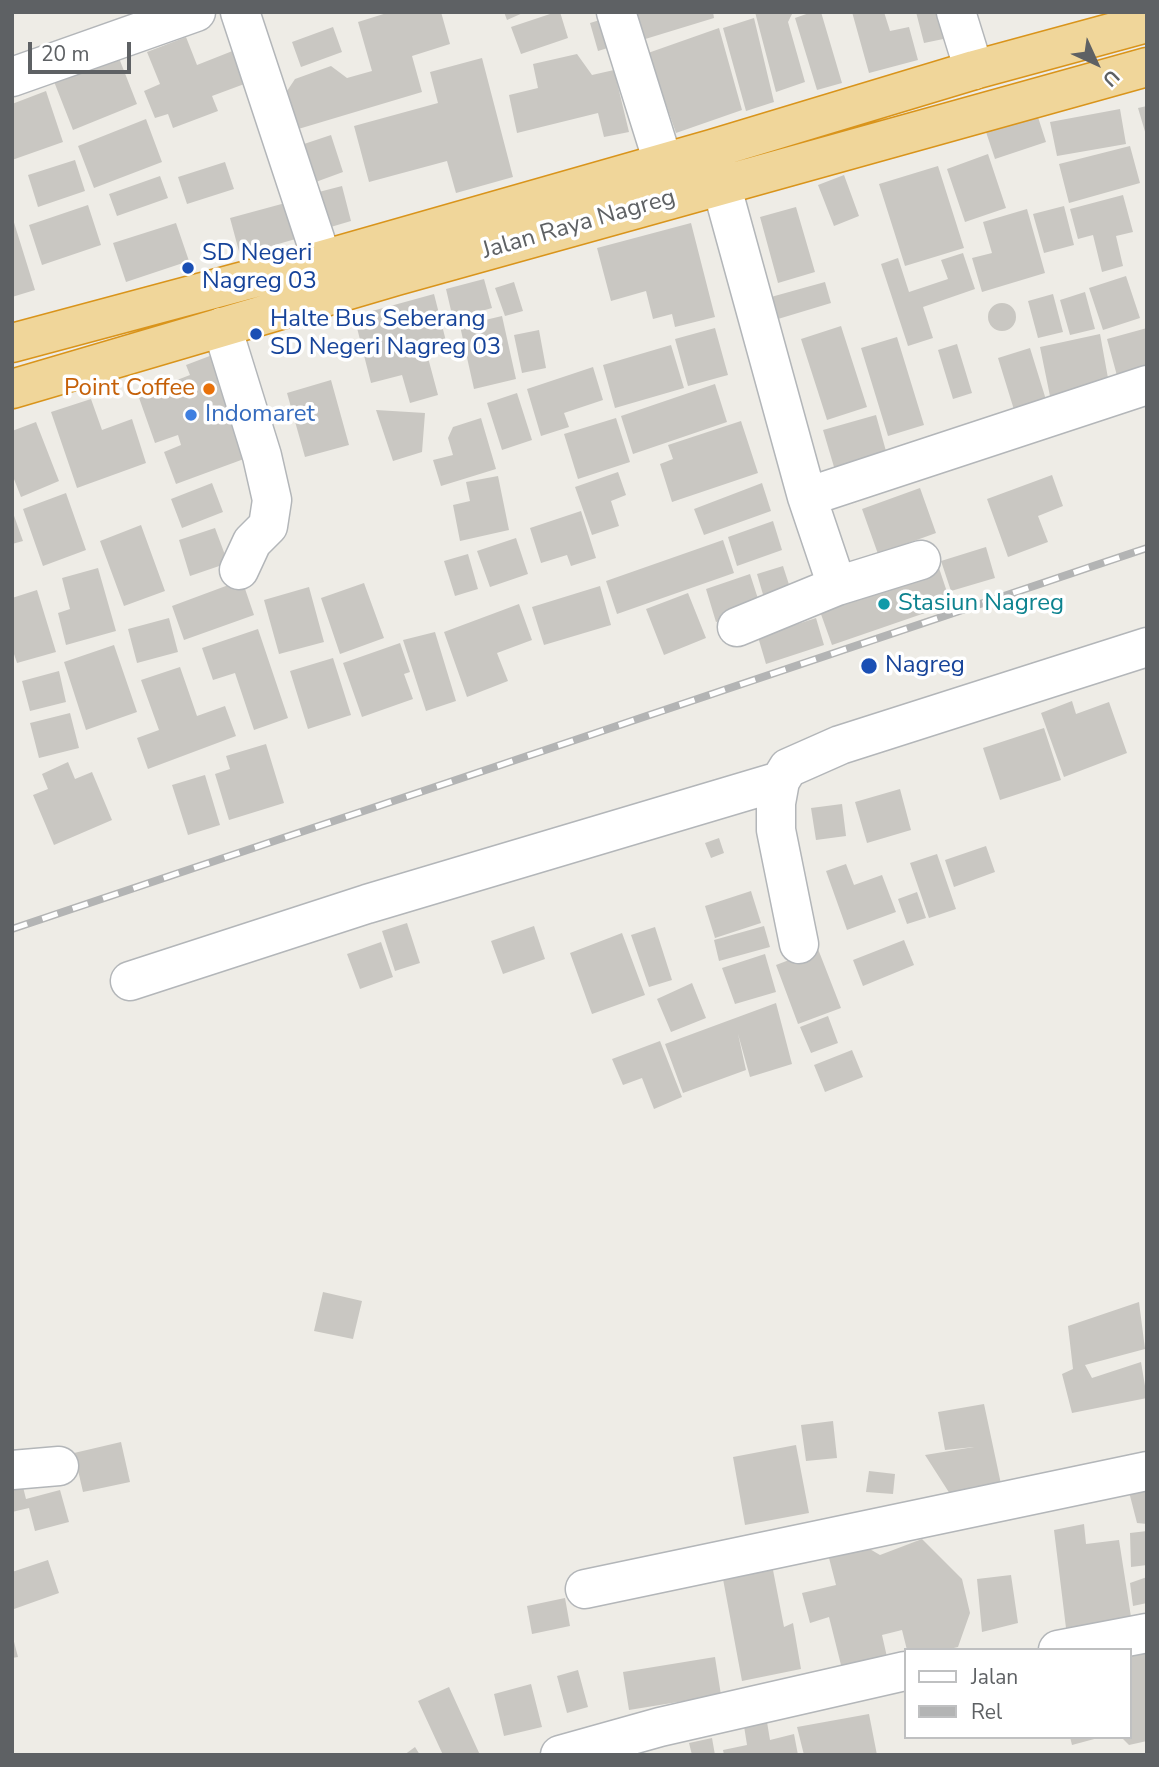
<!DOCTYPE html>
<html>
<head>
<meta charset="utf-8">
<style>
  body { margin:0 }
  #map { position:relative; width:1159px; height:1767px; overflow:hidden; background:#eeece6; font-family:"Nunito Sans",sans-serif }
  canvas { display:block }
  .frame { position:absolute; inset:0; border:14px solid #5e6164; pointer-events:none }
  .legend { position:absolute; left:904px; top:1648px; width:228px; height:91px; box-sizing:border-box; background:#fff; border:2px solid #bfc0c1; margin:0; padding:9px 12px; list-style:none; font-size:21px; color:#5e6164 }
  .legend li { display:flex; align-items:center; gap:14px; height:35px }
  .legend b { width:35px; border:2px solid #bfc0c1 }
  .north { position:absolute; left:1061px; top:28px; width:70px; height:70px; -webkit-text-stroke:5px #fff; paint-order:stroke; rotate:135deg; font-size:19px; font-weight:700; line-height:28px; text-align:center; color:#5e6164 }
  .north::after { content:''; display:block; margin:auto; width:24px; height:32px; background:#5e6164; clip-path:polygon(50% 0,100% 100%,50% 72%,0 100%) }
  .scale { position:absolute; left:28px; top:42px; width:103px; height:32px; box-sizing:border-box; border:4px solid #5e6164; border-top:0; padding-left:9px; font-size:21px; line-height:24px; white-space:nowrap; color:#5e6164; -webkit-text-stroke:5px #fff; paint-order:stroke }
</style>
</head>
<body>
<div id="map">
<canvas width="1159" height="1767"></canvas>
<div class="frame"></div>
<ul class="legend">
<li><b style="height:9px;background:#fff"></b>Jalan</li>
<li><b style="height:9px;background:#b3b4b4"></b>Rel</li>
</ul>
<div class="north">U</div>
<div class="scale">20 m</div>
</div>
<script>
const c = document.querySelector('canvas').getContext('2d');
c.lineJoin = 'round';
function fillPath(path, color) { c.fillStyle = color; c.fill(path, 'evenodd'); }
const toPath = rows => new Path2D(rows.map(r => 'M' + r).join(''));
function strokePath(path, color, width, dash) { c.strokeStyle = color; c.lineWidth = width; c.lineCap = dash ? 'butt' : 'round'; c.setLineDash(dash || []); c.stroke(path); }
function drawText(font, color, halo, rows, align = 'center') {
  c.font = font + ' "Nunito Sans",sans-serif'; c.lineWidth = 7; c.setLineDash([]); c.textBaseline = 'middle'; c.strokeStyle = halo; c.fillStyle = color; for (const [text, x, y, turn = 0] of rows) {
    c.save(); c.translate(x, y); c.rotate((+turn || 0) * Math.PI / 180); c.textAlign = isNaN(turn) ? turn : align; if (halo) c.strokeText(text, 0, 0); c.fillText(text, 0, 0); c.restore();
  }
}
fillPath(toPath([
  [390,12,441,12,450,44,412,56,422,92,295,130,285,94,295,79,331,66,347,78,372,71,358,22],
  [504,12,525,12,507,20],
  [556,12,560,12,568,38,521,54,511,27],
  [634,12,713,12,714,18,642,40],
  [755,12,793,12,788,22,805,82,776,92],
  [812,12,821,12,842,83,817,90,795,18],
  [852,12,884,12,890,31,909,27,918,60,869,73],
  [916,12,946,12,953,37,924,43],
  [754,18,774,102,746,111,723,28],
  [603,19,611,47,598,51,590,23],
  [333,27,342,52,301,67,292,42],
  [719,28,742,110,676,133,648,53],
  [186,37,197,65,235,50,247,83,212,96,218,111,173,128,168,114,155,118,144,91,160,84,147,52],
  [117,53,137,104,73,130,53,79],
  [577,54,592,75,614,70,629,132,604,137,598,113,517,133,509,95,538,88,533,64],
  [482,58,513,177,456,193,447,161,369,182,354,126,438,103,430,72],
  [46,91,63,142,12,160,12,104],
  [1147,106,1147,135,1146,135,1138,108],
  [1120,109,1126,144,1057,156,1050,122],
  [1037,114,1046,142,995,159,986,132],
  [146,119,162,162,94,188,78,146],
  [331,135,343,172,313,183,301,145],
  [1130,146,1140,183,1069,203,1059,164],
  [988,154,1006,208,965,222,947,169],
  [75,160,85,191,38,207,28,175],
  [225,162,234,189,187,204,178,177],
  [938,166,964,248,905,266,879,184],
  [844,175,859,216,834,226,818,185],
  [160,176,168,198,117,216,109,194],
  [342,186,351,221,324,229,315,193],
  [1123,195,1133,232,1116,236,1123,266,1102,272,1093,235,1078,239,1070,209],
  [289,202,299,238,240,255,230,218],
  [88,205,101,245,42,265,29,225],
  [1064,206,1074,245,1044,253,1033,214],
  [796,207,815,272,778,283,760,217],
  [1027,209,1045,273,982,292,972,258,992,253,983,222],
  [12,216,35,290,12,297],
  [176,223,189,261,126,282,113,243],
  [691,223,715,317,675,327,672,314,653,319,646,291,611,301,597,248],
  [963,253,975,289,923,307,933,338,908,346,881,264,898,258,909,292,948,279,941,260],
  [1126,276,1140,318,1103,330,1089,288],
  [484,279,492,308,453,319,446,289],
  [514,282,523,311,505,316,495,288],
  [825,282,831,303,778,319,771,297],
  [1085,292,1095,329,1070,335,1060,300],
  [434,294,448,349,427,354,438,395,410,403,402,375,371,383,354,316],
  [1053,294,1063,332,1038,338,1028,301],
  '988 317a14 14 0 1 1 28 0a14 14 0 1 1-28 0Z',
  [502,316,516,379,474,389,460,326],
  [841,326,867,407,827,420,801,339],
  [715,328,728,375,688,386,675,339],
  [1147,328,1147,375,1119,383,1107,339],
  [539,330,546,368,522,373,514,335],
  [1100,334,1110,389,1051,401,1040,347],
  [897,337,924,425,888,436,861,348],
  [957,344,972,393,953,399,938,350],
  [671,345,684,388,615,408,603,365],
  [1030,348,1047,403,1015,413,998,358],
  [215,354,252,456,176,484,164,452,181,445,178,435,155,443,138,395,190,375,186,365],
  [593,367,603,400,564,413,569,427,541,436,527,389],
  [331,380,349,445,305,457,287,393],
  [715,384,727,422,633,454,621,416],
  [517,393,532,440,502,450,487,403],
  [91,399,102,430,132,419,146,463,77,488,51,412],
  [376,410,425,413,422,452,393,461],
  [876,415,889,462,837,477,823,430],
  [481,418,496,469,441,486,433,460,453,455,448,438,453,427],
  [616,418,630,462,578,479,564,434],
  [741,421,758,473,672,502,660,464,673,459,668,445],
  [36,422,59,481,21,497,12,474,12,431],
  [618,472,626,495,611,501,619,526,592,535,575,487],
  [1052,475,1063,506,1038,516,1048,542,1008,557,987,499],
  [498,476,509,530,460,541,453,505,470,501,466,482],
  [212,483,223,512,182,528,171,499],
  [762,483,771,511,704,535,694,509],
  [920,488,936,533,878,554,862,509],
  [66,493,86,550,43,566,23,509],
  [12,510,23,541,12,544],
  [581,511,596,558,571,566,567,555,541,563,530,528],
  [773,521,782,550,737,566,728,537],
  [141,525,165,591,124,606,100,541],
  [215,528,228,563,190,576,179,540],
  [516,538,528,574,490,587,477,551],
  [723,540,734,573,617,614,606,581],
  [986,547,995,578,951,591,941,561],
  [468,554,478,589,455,596,444,561],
  [937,562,951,604,832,645,817,603],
  [783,566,794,600,767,608,757,574],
  [98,568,116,631,66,645,58,613,70,609,62,578],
  [750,574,761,608,716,622,706,589],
  [242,580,254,615,184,640,172,606],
  [364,583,384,638,340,654,321,598],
  [600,586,611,625,544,645,532,607],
  [309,587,324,642,279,654,264,600],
  [37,590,56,652,17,663,12,648,12,598],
  [688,593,706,638,664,655,646,609],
  [519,604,532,640,497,653,508,681,467,697,444,632],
  [169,618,178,652,137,663,128,629],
  [816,618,824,645,766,664,758,637],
  [258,629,288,718,254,730,235,673,213,680,202,648],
  [435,632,456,701,426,711,403,640],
  [400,643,410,672,404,674,413,699,362,717,343,663],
  [114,645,137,712,86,730,64,662],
  [333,658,351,715,308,729,290,671],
  [180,667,197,716,225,706,236,736,148,769,137,738,159,730,141,680],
  [59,671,66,702,30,711,22,681],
  [1072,701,1076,714,1109,702,1127,753,1064,777,1041,713],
  [70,713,79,748,39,758,30,723],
  [1044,728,1061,780,1000,800,983,748],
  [266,744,284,803,229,820,215,774,230,769,226,756],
  [68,762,75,779,92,772,112,820,54,845,33,795,48,789,42,774],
  [205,775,220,825,188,835,172,785],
  [900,789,911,830,867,843,855,802],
  [842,804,846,836,816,840,811,808],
  [719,838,724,853,711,858,705,843],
  [986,846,995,872,954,887,945,860],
  [937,854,956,909,929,918,910,863],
  [846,864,854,885,882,875,896,912,847,930,826,871],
  [751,891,761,923,715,938,705,906],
  [917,892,926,918,907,924,898,899],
  [407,923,420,963,395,971,382,931],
  [534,926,545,959,503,974,491,941],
  [764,926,770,947,719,961,714,940],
  [655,927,672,980,649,987,631,935],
  [622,933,645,995,592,1014,570,953],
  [904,940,914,965,863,986,853,960],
  [381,942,393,977,360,989,347,954],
  [818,949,841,1008,798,1024,776,965],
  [765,954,776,992,735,1004,722,968],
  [692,983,706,1018,671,1032,657,999],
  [776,1003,792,1064,750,1077,738,1034,746,1070,683,1093,665,1044],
  [828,1016,838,1043,811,1053,800,1027],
  [660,1041,682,1097,654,1109,642,1078,623,1085,612,1059],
  [852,1050,863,1077,825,1092,814,1065],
  [323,1292,362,1301,353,1339,314,1331],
  [1139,1302,1145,1349,1085,1365,1092,1378,1141,1362,1147,1398,1072,1413,1062,1374,1073,1369,1068,1326],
  [984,1404,1001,1484,972,1487,971,1498,950,1494,925,1455,974,1447,945,1450,938,1412],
  [833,1421,837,1458,806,1461,801,1425],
  [121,1442,130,1482,83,1492,74,1453],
  [796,1445,809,1513,745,1525,733,1457],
  [869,1471,895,1474,893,1494,866,1492],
  [21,1479,26,1499,60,1490,69,1522,35,1531,29,1508,12,1512,12,1482],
  [1147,1483,1147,1524,1137,1523,1128,1488],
  [1084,1524,1086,1544,1119,1540,1131,1617,1066,1628,1054,1530],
  [1147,1531,1147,1565,1131,1567,1130,1533],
  [922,1539,962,1579,970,1613,958,1647,945,1650,907,1650,902,1630,882,1635,887,1657,842,1669,829,1617,810,1623,802,1593,836,1585,829,1558,868,1548,880,1555],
  [48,1560,59,1593,14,1609,12,1572],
  [773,1570,784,1627,793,1623,801,1669,742,1681,723,1579],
  [1011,1575,1018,1623,982,1632,977,1579],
  [1147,1577,1147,1603,1133,1606,1130,1583],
  [565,1598,570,1626,532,1634,527,1606],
  [12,1634,18,1657,12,1658],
  [1147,1645,1147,1741,1129,1745,1121,1737,1129,1737,1129,1649],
  [715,1657,721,1695,629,1710,623,1672],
  [578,1670,588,1707,567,1713,557,1676],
  [531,1684,542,1727,504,1736,494,1694],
  [449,1687,480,1755,443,1755,418,1701],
  [869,1714,877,1755,804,1755,797,1727],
  [767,1722,770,1740,794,1734,798,1755,724,1755,723,1750,747,1745,744,1726],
  [1070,1737,1098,1737,1098,1738,1072,1745],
  [712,1738,715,1755,692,1755,689,1743],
  [415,1747,420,1755,404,1755]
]), '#c9c7c2');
const minor = toPath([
  [240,12,322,260],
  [616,12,663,162],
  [956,12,974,70],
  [12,77,196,12],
  [713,155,807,497,837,586],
  [222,327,262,456,272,500,268,526,252,542,239,570],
  [807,497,1147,385],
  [737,627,837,586,921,560],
  [799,944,776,830,776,803,780,781,788,768,840,745,1147,647],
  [130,981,367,904,780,781],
  [12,1470,59,1466],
  [585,1589,1147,1471],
  [1058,1650,1147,1633],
  [560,1755,660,1727,905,1671]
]);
const highway = toPath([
  [12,343,322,260,712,149,974,70,1147,23],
  [12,389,396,276,1147,67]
]);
strokePath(minor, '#b3b6b9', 41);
strokePath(highway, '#d9941b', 41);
strokePath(minor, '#fff', 38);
strokePath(highway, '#f0d69a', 38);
const rail = toPath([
  [12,929,1147,548]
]);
strokePath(rail, '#b3b4b4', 8);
strokePath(rail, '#fff', 5, [16]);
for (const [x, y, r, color] of [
  [188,268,7,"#1a4fb4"],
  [256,334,7,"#1a4fb4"],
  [209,389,7,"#e8710a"],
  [191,415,7,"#3f7fe0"],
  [884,604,7,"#0f9aa8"],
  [869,666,9,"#1a4fb4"]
]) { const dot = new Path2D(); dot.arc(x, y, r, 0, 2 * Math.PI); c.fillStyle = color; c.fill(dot); strokePath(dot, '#fff', 2.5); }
drawText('24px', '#5e6164', '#fff', [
  ["Jalan Raya Nagreg",579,225,-16]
]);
drawText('24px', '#164399', '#fff', [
  ["SD Negeri",202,254],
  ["Nagreg 03",202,282],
  ["Halte Bus Seberang",270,320],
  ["SD Negeri Nagreg 03",270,348],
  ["Nagreg",885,666]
], 'left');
drawText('24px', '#c56008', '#fff', [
  ["Point Coffee",195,389]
], 'right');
drawText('24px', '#366cbe', '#fff', [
  ["Indomaret",205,415]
], 'left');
drawText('24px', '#0d838f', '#fff', [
  ["Stasiun Nagreg",898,604]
], 'left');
</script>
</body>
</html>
